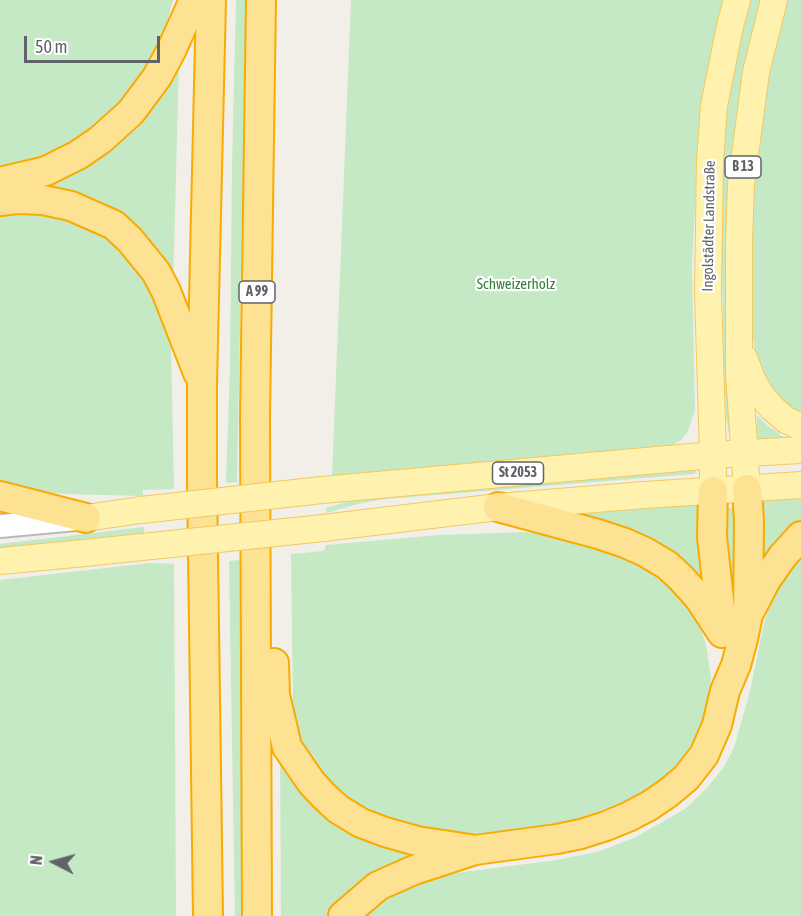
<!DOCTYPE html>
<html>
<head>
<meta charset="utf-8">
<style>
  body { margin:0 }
  #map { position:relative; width:801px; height:916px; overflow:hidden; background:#f1efe8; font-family:"Asap Condensed",sans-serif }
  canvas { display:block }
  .north { position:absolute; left:24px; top:832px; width:60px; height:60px; -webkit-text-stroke:4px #fff; paint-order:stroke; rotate:276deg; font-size:16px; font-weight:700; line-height:24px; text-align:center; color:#5f6368 }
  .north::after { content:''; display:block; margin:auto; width:21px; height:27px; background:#5f6368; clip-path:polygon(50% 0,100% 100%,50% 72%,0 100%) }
  .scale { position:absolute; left:24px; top:36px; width:136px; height:27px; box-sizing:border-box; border:3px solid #5f6368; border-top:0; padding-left:8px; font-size:18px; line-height:21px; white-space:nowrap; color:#5f6368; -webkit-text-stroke:4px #fff; paint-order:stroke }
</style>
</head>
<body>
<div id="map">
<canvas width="801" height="916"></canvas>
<div class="north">N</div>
<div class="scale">50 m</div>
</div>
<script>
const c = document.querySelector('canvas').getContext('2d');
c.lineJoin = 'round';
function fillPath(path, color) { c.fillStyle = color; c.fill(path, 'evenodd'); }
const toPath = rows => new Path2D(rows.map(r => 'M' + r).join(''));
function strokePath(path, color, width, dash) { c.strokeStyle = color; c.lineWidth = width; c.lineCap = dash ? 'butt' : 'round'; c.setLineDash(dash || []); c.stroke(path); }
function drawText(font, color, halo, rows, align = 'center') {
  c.font = font + ' "Asap Condensed",sans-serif'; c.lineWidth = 4.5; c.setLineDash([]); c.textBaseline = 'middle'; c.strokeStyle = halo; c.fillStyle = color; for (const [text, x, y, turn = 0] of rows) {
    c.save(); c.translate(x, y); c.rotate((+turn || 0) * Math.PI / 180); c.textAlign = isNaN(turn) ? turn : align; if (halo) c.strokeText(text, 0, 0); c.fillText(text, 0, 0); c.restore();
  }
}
fillPath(toPath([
  [0,0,173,0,166,26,157,51,131,94,81,139,44,157,0,171],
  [236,0,246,0,237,482,226,483,230,369,232,165],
  [351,0,725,0,699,140,696,187,692,266,695,411,687,433,681,440,672,445,650,451,332,477],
  [748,0,763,0,732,433,729,433,726,418,724,366,722,264,723,172,726,123,733,70],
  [785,0,801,0,801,413,783,404,772,393,757,366,753,337,751,296,754,178,771,59],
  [179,60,173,289,162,268,32,186],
  [36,207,115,236,164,309,171,346,174,489,143,490,143,496,65,494,23,490,0,484,0,208],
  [757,415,767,425,785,438,757,440,756,439],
  [694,468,696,470,696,472,694,474,385,499,358,504,326,513,326,508,361,498],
  [801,498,801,526,761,577,759,501],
  [701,504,709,593,557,515],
  [725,508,732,508,735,510,735,617,721,511],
  [144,527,144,533,0,549,0,544],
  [526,532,553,534,647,563,691,608,700,626,706,645,711,678,710,699,706,718,691,750,679,766,652,790,629,801,566,822,519,831,480,834,437,834,408,830,339,797,312,764,299,737,293,708,291,554,324,551,326,545,440,535],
  [801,549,801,916,362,916,393,893,423,880,456,873,557,860,600,851,634,838,685,809,707,788,723,768,734,748,750,691,763,628,769,606,778,581],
  [240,560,243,916,235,916,229,561],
  [150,563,174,564,176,916,0,916,0,580],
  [280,747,290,767,419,852,334,910,329,916,281,916]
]), '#c5e8c5');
const secondary = toPath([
  [0,526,76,519]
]);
const primary = toPath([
  [744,358,752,379,761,395,772,408,786,420,801,427],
  [747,489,739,373,739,241,741,185,756,72,774,0],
  [322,490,713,455,801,450],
  [713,491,713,455,708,293,710,161,714,106,730,26,737,0],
  [86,518,141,510],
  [323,528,498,507,644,495,801,485],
  [0,561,85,553,142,547]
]);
const highway = toPath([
  [0,182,46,171,78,155,100,140,131,112,157,77,171,51,194,0],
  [0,201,17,199,43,200,71,206,114,225,130,240,156,272,166,291,198,373],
  [713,491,712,537,722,626],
  [0,496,86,518],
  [498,507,598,534,625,543,645,552,667,565,681,578,699,598,722,633],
  [750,611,766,580,782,557,801,536],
  [274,663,275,695,287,747,311,782,324,796,338,809,361,823,385,832,417,841,470,849],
  [208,916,202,480,202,385,211,0],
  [257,916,255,417,261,0],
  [343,916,378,886,414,870,475,850,557,839,581,834,606,826,628,817,649,806,668,793,686,778,704,755,717,725,725,691,736,665,743,639,748,615,749,522,747,489]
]);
strokePath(secondary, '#b6babf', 26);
strokePath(primary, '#f2c960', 28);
strokePath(highway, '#f9ab00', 32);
strokePath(secondary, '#fff', 22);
strokePath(primary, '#fff2af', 26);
strokePath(highway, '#fde293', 28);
const primaryBridge = toPath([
  [141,510,322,490],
  [142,547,323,528]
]);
strokePath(primaryBridge, '#f2c960', 28, []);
strokePath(primaryBridge, '#fff2af', 26);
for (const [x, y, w] of [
  [743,167,36],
  [257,292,36],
  [518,473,51]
]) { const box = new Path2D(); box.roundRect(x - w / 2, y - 11, w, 22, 4.5); c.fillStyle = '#fff'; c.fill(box); strokePath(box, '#5f6368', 1.5); }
drawText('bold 14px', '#5f6368', null, [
  ["B 13",743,167],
  ["A 99",257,292],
  ["St 2053",518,473]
]);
drawText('15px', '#5f6368', '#fff', [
  ["Ingolstädter Landstraße",709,226,-89]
]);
drawText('15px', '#348238', '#fff', [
  ["Schweizerholz",516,284]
]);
</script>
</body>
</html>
